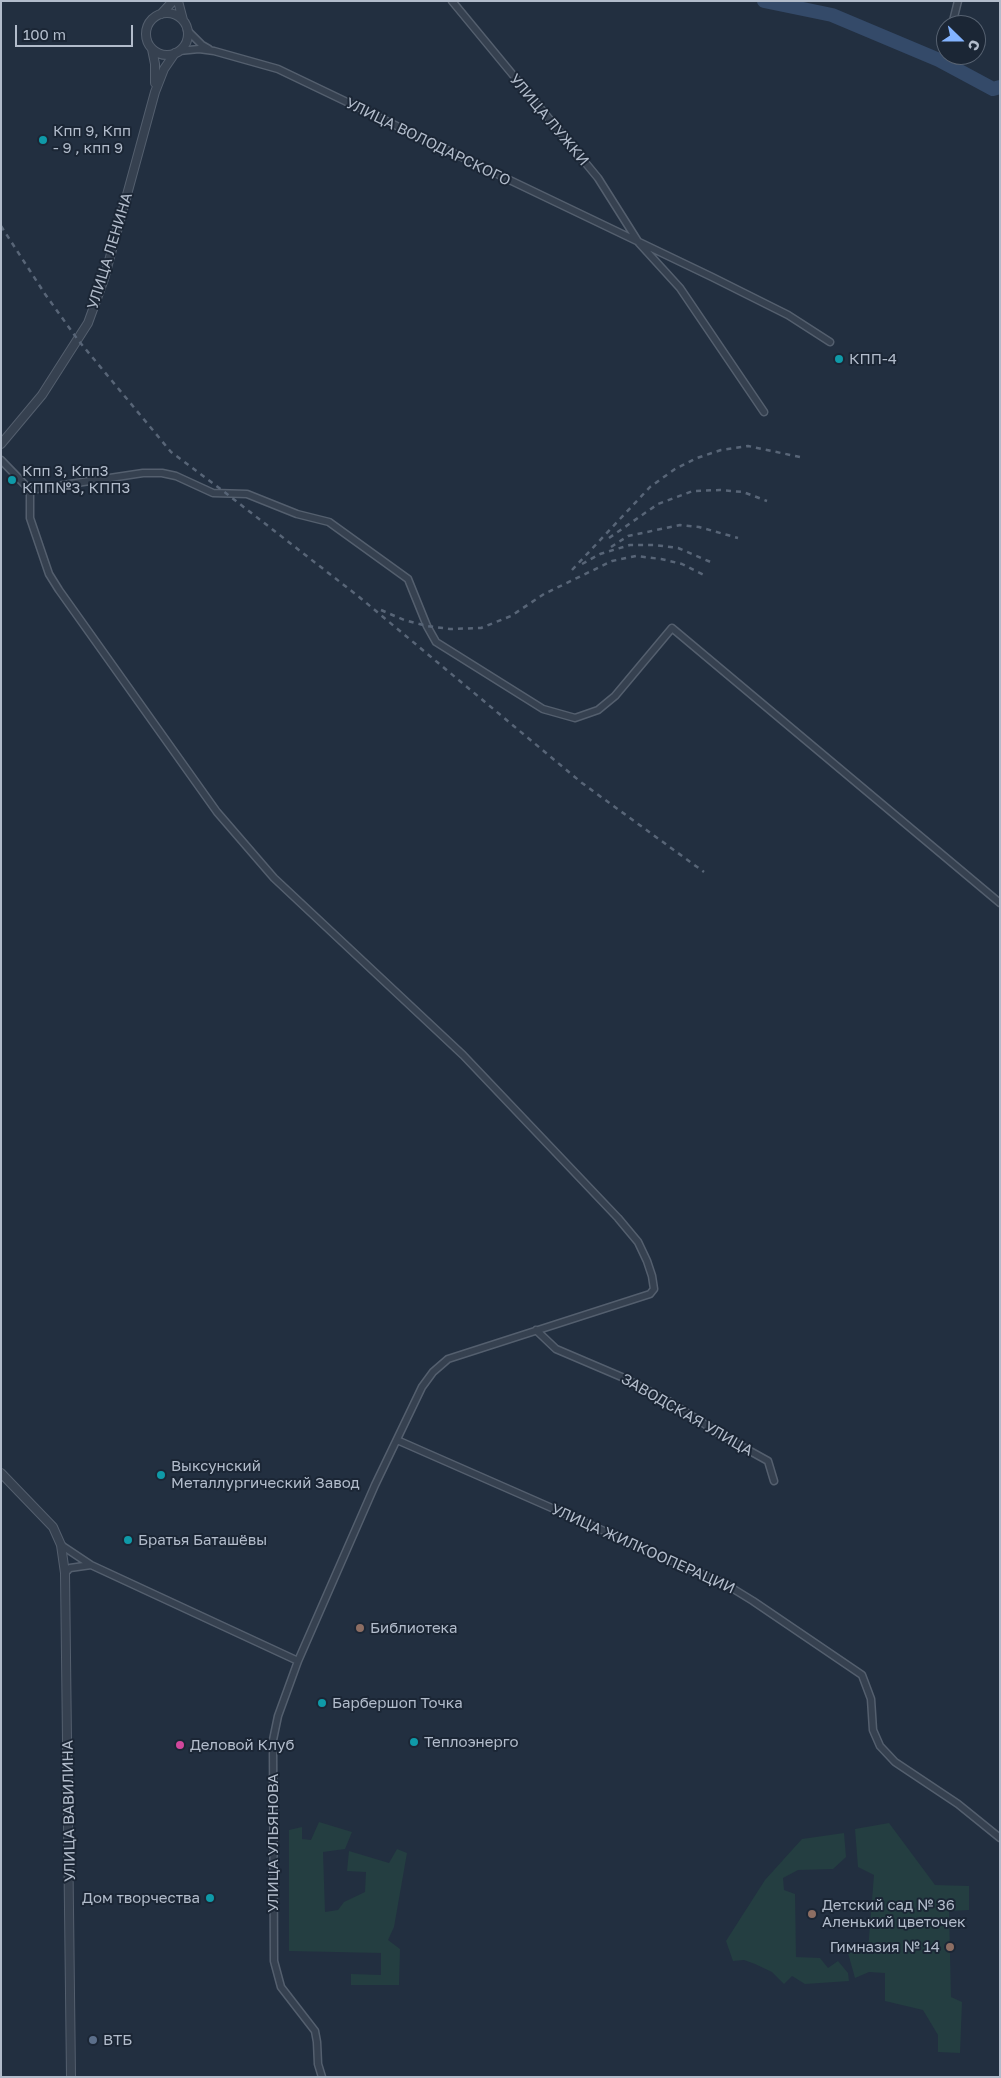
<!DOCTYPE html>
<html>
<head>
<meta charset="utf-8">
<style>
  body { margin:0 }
  #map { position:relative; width:1001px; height:2078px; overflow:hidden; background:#222f40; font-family:"Golos Text",sans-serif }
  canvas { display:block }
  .frame { position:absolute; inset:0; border:2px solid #b2bccb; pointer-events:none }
  .north { position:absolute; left:936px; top:15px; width:50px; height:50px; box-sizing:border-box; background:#1b2635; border:1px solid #576271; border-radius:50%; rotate:112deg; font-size:14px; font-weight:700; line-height:20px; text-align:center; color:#b2bccb }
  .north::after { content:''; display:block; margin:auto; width:18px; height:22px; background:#83b3ff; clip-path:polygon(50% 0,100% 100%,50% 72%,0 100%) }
  .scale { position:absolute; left:15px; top:25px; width:118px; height:22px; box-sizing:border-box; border:2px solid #b2bccb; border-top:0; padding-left:6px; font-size:15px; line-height:18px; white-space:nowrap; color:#b2bccb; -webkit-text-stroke:4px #1b2635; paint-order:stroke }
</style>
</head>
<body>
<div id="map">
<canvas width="1001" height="2078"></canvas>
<div class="frame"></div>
<div class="north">С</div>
<div class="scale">100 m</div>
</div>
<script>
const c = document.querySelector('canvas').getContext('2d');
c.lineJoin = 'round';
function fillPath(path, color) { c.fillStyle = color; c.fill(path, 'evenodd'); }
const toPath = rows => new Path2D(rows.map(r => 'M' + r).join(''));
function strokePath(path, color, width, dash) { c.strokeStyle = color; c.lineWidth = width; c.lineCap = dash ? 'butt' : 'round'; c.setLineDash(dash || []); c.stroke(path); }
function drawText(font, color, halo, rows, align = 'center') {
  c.font = font + ' "Golos Text",sans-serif'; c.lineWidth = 4; c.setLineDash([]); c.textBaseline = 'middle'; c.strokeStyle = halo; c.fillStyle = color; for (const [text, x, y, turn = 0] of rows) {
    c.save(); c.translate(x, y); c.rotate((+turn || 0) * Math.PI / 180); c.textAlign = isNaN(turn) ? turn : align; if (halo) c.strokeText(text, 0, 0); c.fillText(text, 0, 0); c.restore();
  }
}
fillPath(toPath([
  [319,1822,352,1832,345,1849,323,1852,325,1912,338,1910,344,1902,365,1892,366,1872,347,1871,349,1851,389,1863,397,1849,407,1853,394,1927,388,1940,400,1949,399,1985,351,1985,351,1974,381,1975,381,1953,289,1951,289,1830,302,1827,302,1839,311,1840],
  [889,1823,935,1885,969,1886,969,1910,949,1911,951,1997,962,2002,960,2053,938,2052,938,2035,923,2010,885,2001,885,1973,869,1972,855,1978,848,1953,868,1950,874,1875,858,1867,855,1829],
  [844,1833,846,1857,833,1869,798,1870,783,1878,784,1890,795,1894,796,1957,820,1958,828,1968,838,1961,848,1973,849,1981,805,1984,792,1976,784,1984,772,1972,755,1964,744,1960,733,1961,726,1941,765,1880,802,1839]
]), '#243e41');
strokePath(toPath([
  [764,1,832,15,939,60,993,89,1000,87]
]), '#344a69', 14);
const minor = toPath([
  [452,1,598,178,639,243,680,288,764,412],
  [952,25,958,1],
  [187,30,202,45,209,49],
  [179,51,199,49,214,51,278,69,712,277,788,315,830,342],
  [1,460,30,490],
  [536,1330,556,1349,624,1378,672,1403,723,1436,768,1461,774,1481],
  [397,1440,727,1585,753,1601,862,1675,871,1699,873,1730,880,1746,895,1762,958,1804,1000,1838],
  [61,1545,91,1565,298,1661],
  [65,1573,70,1568,91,1565],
  [322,2077,318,2064,317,2042,315,2031,281,1987,274,1961,273,1740,278,1716,298,1661,375,1485,422,1387,433,1372,448,1359,650,1294,654,1289,652,1276,647,1261,638,1242,618,1218,463,1055,274,878,217,812,59,590,49,574,30,518,30,490,143,473,162,473,176,476,213,493,247,494,297,514,329,522,408,579,427,626,436,642,543,709,575,718,598,710,615,696,672,628,1000,903]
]);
const tertiary = toPath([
  [178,1,183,20],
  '146 34a21 21 0 1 1 42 0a21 21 0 1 1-42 0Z',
  [161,14,173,1],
  [152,49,155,64,155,83],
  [1,444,42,395,88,323,104,279,155,92,164,69,175,53],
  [1,1473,53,1527,61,1545,65,1573,71,2077]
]);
strokePath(minor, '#545f6e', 9);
strokePath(tertiary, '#545f6e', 10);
strokePath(minor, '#364150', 6);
strokePath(tertiary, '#364150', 8);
strokePath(toPath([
  [1,226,45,294,78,340,171,452,227,494,358,596,582,783,704,872],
  [609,538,658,504,693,491,720,490,743,492,767,501],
  [611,547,628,536,680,525,699,527,738,538],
  [582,564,600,554,630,545,655,545,678,548,713,563],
  [572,570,650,487,675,469,697,458,721,450,748,446,800,457],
  [381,610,404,620,427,626,450,629,481,628,511,616,544,594,612,561,636,556,661,559,682,564,704,575]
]), '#586577', 2.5, [5, 5]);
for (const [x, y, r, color] of [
  [43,140,5,"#0f9aa8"],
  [839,359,5,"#0f9aa8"],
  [12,480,5,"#0f9aa8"],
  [161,1475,5,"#0f9aa8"],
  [128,1540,5,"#0f9aa8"],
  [360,1628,5,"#8d6e63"],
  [322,1703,5,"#0f9aa8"],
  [414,1742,5,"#0f9aa8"],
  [180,1745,5,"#d1479c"],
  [210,1898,5,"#0f9aa8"],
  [812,1914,5,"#8d6e63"],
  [950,1947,5,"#8d6e63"],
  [93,2040,5,"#5c6f8a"]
]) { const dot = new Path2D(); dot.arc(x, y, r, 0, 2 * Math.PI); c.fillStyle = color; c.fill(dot); strokePath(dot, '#1b2635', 2); }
drawText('15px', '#b2bccb', '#1b2635', [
  ["УЛИЦА ЛУЖКИ",549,120,50],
  ["УЛИЦА ВОЛОДАРСКОГО",428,142,26],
  ["УЛИЦА ЛЕНИНА",110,251,-73],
  ["ЗАВОДСКАЯ УЛИЦА",687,1415,30],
  ["УЛИЦА ЖИЛКООПЕРАЦИИ",643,1549,24],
  ["УЛИЦА ВАВИЛИНА",69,1811,-91],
  ["УЛИЦА УЛЬЯНОВА",273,1843,-90]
]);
drawText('15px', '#b2bccb', '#1b2635', [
  ["Кпп 9, Кпп",53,131],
  ["- 9 , кпп 9",53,148],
  ["КПП-4",849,359],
  ["Кпп 3, Кпп3",22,471],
  ["КПП№3, КПП3",22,488],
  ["Выксунский",171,1466],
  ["Металлургический Завод",171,1483],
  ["Братья Баташёвы",138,1540],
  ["Библиотека",370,1628],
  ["Барбершоп Точка",332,1703],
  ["Теплоэнерго",424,1742],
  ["Деловой Клуб",190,1745],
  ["Дом творчества",200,1898,"right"],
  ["Детский сад № 36",822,1905],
  ["Аленький цветочек",822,1922],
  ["Гимназия № 14",940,1947,"right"],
  ["ВТБ",103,2040]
], 'left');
</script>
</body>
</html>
